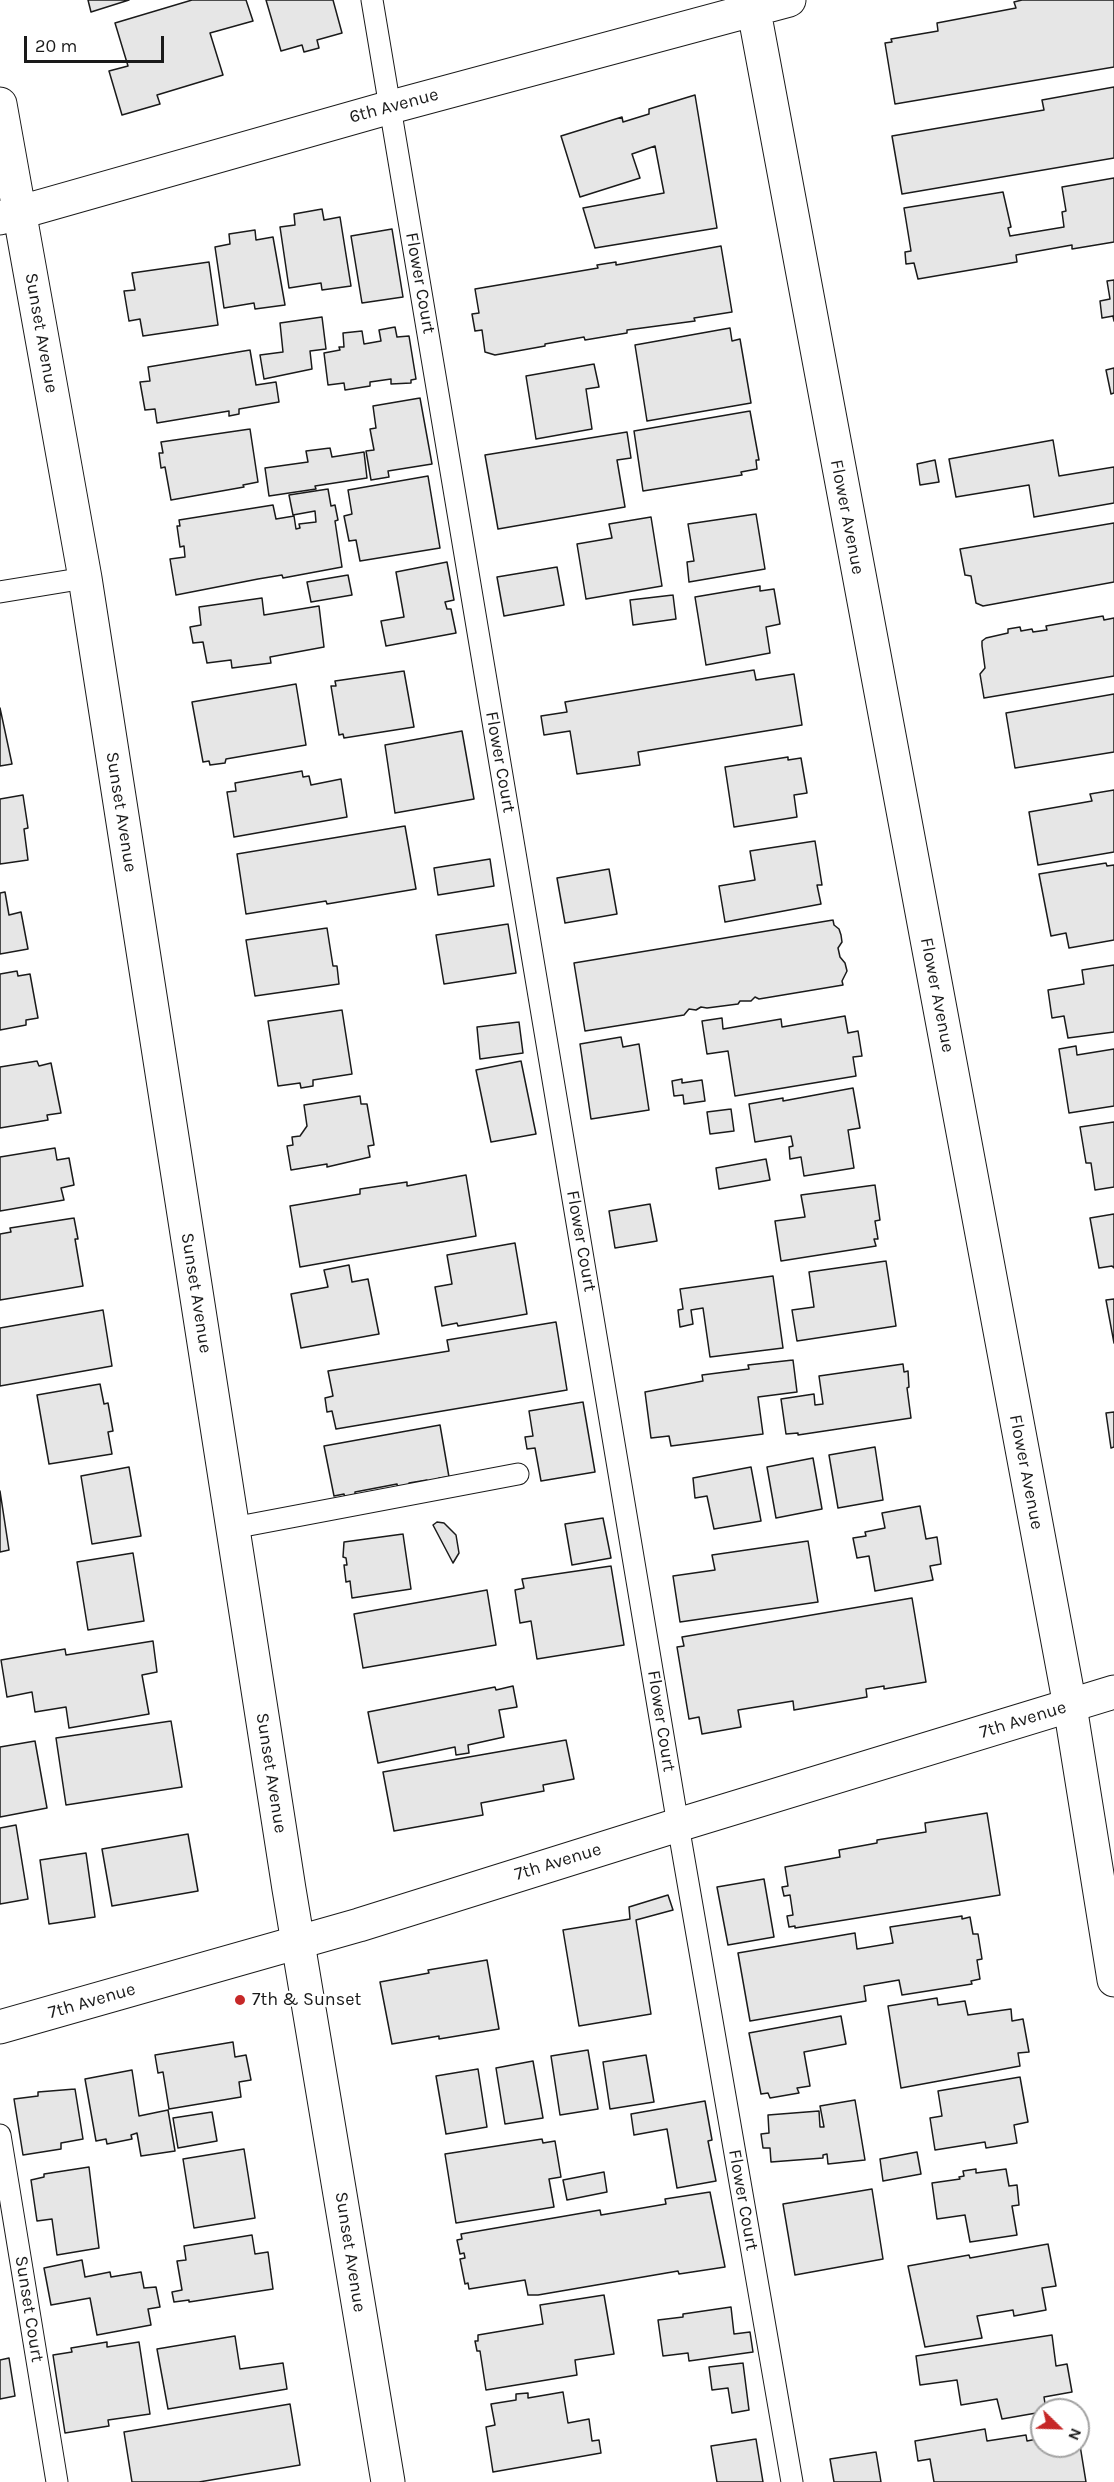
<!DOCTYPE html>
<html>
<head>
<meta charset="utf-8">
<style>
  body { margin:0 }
  #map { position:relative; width:1114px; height:2482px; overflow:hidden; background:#fff; font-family:Karla,sans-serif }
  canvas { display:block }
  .north { position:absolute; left:1030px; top:2398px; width:60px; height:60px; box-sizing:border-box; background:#fff; border:2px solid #a3a3a3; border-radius:50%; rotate:113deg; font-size:16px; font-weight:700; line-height:24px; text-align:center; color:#1a1a1a }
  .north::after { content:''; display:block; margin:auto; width:21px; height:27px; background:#c62828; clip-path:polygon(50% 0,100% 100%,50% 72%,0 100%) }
  .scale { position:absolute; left:24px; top:36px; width:140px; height:27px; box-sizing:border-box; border:3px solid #1a1a1a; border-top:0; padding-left:8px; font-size:18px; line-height:21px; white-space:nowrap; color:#1a1a1a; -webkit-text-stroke:4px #fff; paint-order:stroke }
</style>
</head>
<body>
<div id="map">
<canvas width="1114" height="2482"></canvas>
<div class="north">N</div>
<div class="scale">20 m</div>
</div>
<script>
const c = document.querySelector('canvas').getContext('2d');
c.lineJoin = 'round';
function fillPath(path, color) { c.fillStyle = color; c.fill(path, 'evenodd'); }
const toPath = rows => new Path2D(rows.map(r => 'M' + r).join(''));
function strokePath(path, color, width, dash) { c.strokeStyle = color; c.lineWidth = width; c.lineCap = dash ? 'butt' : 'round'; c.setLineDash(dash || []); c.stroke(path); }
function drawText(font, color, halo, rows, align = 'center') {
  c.font = font + ' Karla,sans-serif'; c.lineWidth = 4.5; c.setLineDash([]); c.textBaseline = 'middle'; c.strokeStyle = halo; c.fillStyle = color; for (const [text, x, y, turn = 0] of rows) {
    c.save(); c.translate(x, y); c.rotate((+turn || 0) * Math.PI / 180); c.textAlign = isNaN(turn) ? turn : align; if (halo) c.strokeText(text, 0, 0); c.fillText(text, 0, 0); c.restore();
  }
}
const building = toPath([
  [88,0,129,0,91,12,88,0],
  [192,0,246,0,253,21,210,33,223,75,157,95,160,104,122,115,109,71,128,66,115,23,192,0],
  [266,0,333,0,342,33,317,40,319,48,304,52,302,45,281,51,266,0],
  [1022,0,1114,0,1114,67,895,104,885,43,892,42,891,39,938,31,937,23,1016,8,1014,2,1022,0],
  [1114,87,1114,158,902,194,892,136,1044,110,1042,100,1114,87],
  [695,95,717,228,595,248,583,208,664,193,655,146,632,154,640,178,580,197,561,136,622,117,623,122,649,114,649,109,695,95],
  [1114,178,1114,242,1072,249,1072,245,1016,255,1017,262,918,279,914,263,906,264,905,252,911,251,904,208,1003,192,1011,227,1008,228,1010,236,1064,227,1062,212,1066,211,1062,187,1114,178],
  [322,209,324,220,340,217,351,286,322,290,321,283,289,288,280,227,295,225,294,214,322,209],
  [392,229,403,297,362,303,351,236,392,229],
  [255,230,256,240,273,237,285,305,255,309,254,303,224,308,215,247,230,244,229,234,255,230],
  [721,246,732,312,694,318,695,321,627,330,627,333,585,340,584,337,545,344,545,346,495,355,485,352,482,330,475,331,472,314,479,313,475,289,598,268,597,265,616,262,616,265,721,246],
  [209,262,218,325,143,336,140,319,129,321,124,291,135,290,132,273,209,262],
  [1114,280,1114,321,1113,316,1102,318,1100,301,1110,299,1107,281,1114,280],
  [322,317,326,349,310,351,312,369,264,379,260,355,283,352,280,323,322,317],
  [395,327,397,337,409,336,416,379,411,380,411,383,391,384,391,379,370,382,370,386,345,390,344,383,328,385,324,353,340,350,339,347,344,347,343,333,362,331,364,344,381,341,379,330,395,327],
  [730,328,732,341,740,339,751,403,647,421,635,345,730,328],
  [250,350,256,385,276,382,279,402,239,409,239,414,229,416,229,411,157,423,155,409,145,410,140,382,150,381,148,367,250,350],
  [594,364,599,387,586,389,592,429,536,439,526,376,594,364],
  [1114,368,1114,393,1111,394,1106,370,1114,368],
  [420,398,432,464,388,471,389,477,371,480,366,451,374,450,370,429,376,428,373,406,420,398],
  [750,411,759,460,756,460,757,469,741,472,742,475,643,491,634,431,750,411],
  [250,429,258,482,243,485,244,487,171,500,165,467,161,468,159,453,163,453,161,442,250,429],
  [627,432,631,458,617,460,625,507,498,529,485,455,627,432],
  [1053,440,1059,476,1114,467,1114,503,1034,517,1029,485,956,497,949,459,1053,440],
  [330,448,332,457,364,452,367,478,315,486,316,489,269,496,265,468,308,462,306,451,330,448],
  [935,460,939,482,920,485,917,464,935,460],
  [428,476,440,548,360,561,356,540,349,541,344,516,352,514,348,490,428,476],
  [328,489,331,506,335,505,338,520,335,521,342,567,283,578,282,575,258,579,176,595,170,559,185,557,184,546,180,547,177,526,180,526,179,520,273,505,276,519,294,516,296,529,300,528,299,524,316,522,315,511,293,515,289,495,328,489],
  [756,514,765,569,689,582,687,562,694,561,688,524,756,514],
  [651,517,662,586,586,599,577,544,612,538,609,524,651,517],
  [1114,523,1114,582,983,606,976,603,971,576,965,575,960,549,1114,523],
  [447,562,454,600,445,602,447,609,451,609,456,633,386,646,381,621,404,617,396,572,447,562],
  [557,567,564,605,504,616,497,577,557,567],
  [348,575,352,595,311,602,307,582,348,575],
  [760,586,760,591,774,589,780,624,766,627,770,653,706,665,695,597,760,586],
  [673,595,676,619,633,625,630,600,673,595],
  [262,598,264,615,319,606,324,647,270,657,271,663,232,668,231,660,207,663,203,642,193,643,190,627,201,625,199,607,262,598],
  [1103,616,1104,620,1114,618,1114,676,984,698,980,674,985,668,982,646,982,641,986,638,1008,633,1008,629,1020,627,1021,631,1032,629,1033,632,1047,630,1046,626,1103,616],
  [754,670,756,680,794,674,802,725,638,752,640,765,577,774,570,731,544,735,541,716,567,712,565,702,754,670],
  [404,671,414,727,344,738,343,734,339,735,331,686,336,686,335,681,404,671],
  [296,684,306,745,226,759,225,763,210,765,209,761,203,762,192,702,296,684],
  [1114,694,1114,752,1015,768,1006,713,1114,694],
  [0,708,12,764,0,766,0,708],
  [462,731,474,799,395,813,385,745,462,731],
  [788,757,788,760,801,758,807,793,794,795,797,817,734,827,725,767,788,757],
  [302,771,303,777,309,776,311,785,341,779,347,817,234,837,227,792,236,791,235,783,302,771],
  [1114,790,1114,852,1038,865,1029,812,1092,801,1090,794,1114,790],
  [23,795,28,828,24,829,28,860,0,864,0,799,23,795],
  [405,826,416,889,327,904,326,901,246,914,237,854,405,826],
  [815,841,822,885,817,885,821,904,725,922,719,886,755,880,750,851,815,841],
  [490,859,494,886,438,895,434,868,490,859],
  [1106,863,1107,866,1114,865,1114,940,1069,948,1066,933,1051,936,1039,874,1106,863],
  [609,869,617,914,565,923,557,878,609,869],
  [5,892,9,915,21,912,28,949,0,954,0,893,5,892],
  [833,920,834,925,839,929,841,935,842,942,838,948,840,957,845,963,847,971,842,981,843,985,759,999,755,997,751,1001,740,1001,738,1004,707,1008,701,1007,696,1010,689,1009,684,1015,585,1031,574,963,833,920],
  [508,924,516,973,444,984,436,935,508,924],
  [327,928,333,966,337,966,339,984,255,996,246,940,327,928],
  [1114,965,1114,1032,1068,1038,1064,1016,1052,1018,1048,990,1084,984,1082,970,1114,965],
  [17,971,18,976,30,974,38,1018,26,1020,26,1025,0,1030,0,974,17,971],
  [342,1010,352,1074,313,1080,313,1086,301,1088,300,1083,278,1086,268,1021,342,1010],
  [845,1016,848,1033,858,1031,862,1056,853,1057,856,1076,735,1096,728,1051,707,1054,702,1021,722,1018,723,1029,781,1019,782,1027,845,1016],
  [519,1022,523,1053,480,1059,477,1027,519,1022],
  [621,1037,623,1047,639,1044,649,1110,591,1119,580,1044,621,1037],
  [1076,1046,1077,1055,1114,1049,1114,1106,1069,1113,1059,1049,1076,1046],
  [37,1061,39,1066,51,1063,61,1113,47,1115,48,1120,0,1128,0,1067,37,1061],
  [521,1061,536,1134,491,1142,476,1070,521,1061],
  [682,1079,682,1083,702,1080,705,1101,684,1104,683,1095,674,1096,672,1081,682,1079],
  [853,1088,860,1128,848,1130,854,1168,804,1176,801,1157,790,1159,789,1147,793,1146,791,1136,755,1142,749,1104,783,1098,783,1101,853,1088],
  [360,1096,361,1104,367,1104,374,1145,368,1146,370,1157,327,1167,327,1164,291,1170,287,1146,293,1145,292,1137,300,1136,307,1126,304,1105,360,1096],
  [731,1109,734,1131,710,1134,707,1112,731,1109],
  [1114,1122,1114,1187,1095,1190,1091,1163,1086,1163,1080,1127,1114,1122],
  [55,1148,57,1160,69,1158,74,1185,61,1188,64,1200,0,1211,0,1157,55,1148],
  [766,1159,770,1180,719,1189,716,1168,766,1159],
  [466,1175,476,1236,300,1267,290,1206,360,1194,360,1189,407,1182,407,1186,466,1175],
  [875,1185,880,1220,875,1221,878,1239,874,1239,876,1246,781,1261,775,1221,805,1217,801,1195,875,1185],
  [650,1204,657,1241,615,1248,609,1211,650,1204],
  [1114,1214,1114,1268,1112,1266,1099,1268,1090,1218,1114,1214],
  [74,1218,78,1239,75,1239,83,1286,0,1300,0,1234,11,1232,10,1228,74,1218],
  [515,1243,527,1314,458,1326,457,1323,442,1326,435,1287,452,1284,447,1255,515,1243],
  [886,1261,896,1326,797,1341,792,1310,814,1307,809,1272,886,1261],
  [349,1265,352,1282,368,1279,379,1334,301,1348,291,1294,328,1287,324,1270,349,1265],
  [773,1276,783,1348,710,1357,703,1308,691,1310,693,1324,680,1327,678,1310,683,1309,680,1289,773,1276],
  [1114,1299,1114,1343,1106,1300,1114,1299],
  [103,1310,112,1366,0,1386,0,1328,103,1310],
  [556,1322,567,1390,336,1429,332,1411,327,1412,325,1398,333,1396,328,1371,449,1351,447,1340,556,1322],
  [793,1360,797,1392,758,1397,763,1434,671,1446,669,1436,651,1438,645,1392,703,1381,702,1375,749,1369,748,1365,793,1360],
  [903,1364,904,1372,908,1371,909,1387,907,1388,911,1418,798,1435,798,1433,786,1434,781,1399,814,1394,815,1405,823,1404,819,1376,903,1364],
  [100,1384,104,1404,108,1403,113,1431,108,1432,112,1454,49,1464,37,1395,100,1384],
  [583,1402,595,1472,541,1481,535,1448,527,1449,525,1437,533,1436,529,1411,583,1402],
  [1114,1412,1114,1447,1111,1448,1106,1413,1114,1412],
  [440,1425,449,1477,439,1478,440,1482,428,1484,427,1480,409,1483,410,1487,398,1489,397,1484,355,1492,355,1496,345,1498,344,1494,334,1496,324,1446,440,1425],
  [875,1447,883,1500,838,1508,829,1455,875,1447],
  [813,1458,822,1509,776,1518,767,1467,813,1458],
  [129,1467,141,1536,92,1544,81,1476,129,1467],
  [751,1467,761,1521,714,1529,707,1496,695,1498,693,1478,751,1467],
  [0,1491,9,1550,0,1552,0,1491],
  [920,1506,926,1539,937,1537,941,1564,930,1566,933,1580,875,1591,869,1556,857,1558,853,1538,866,1536,865,1532,885,1528,882,1513,920,1506],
  [603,1518,611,1558,572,1565,565,1524,603,1518],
  [437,1522,444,1523,456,1535,459,1553,453,1563,433,1525,437,1522],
  [403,1534,411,1589,352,1598,350,1581,346,1582,344,1565,347,1565,346,1558,343,1557,344,1542,403,1534],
  [808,1541,818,1602,680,1622,673,1576,715,1570,712,1555,808,1541],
  [133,1553,144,1621,88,1630,77,1562,133,1553],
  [611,1566,624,1645,537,1659,531,1621,520,1623,515,1590,524,1588,522,1579,611,1566],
  [487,1590,496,1645,363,1668,354,1614,487,1590],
  [912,1598,926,1682,884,1689,884,1686,866,1689,867,1697,794,1710,793,1701,738,1710,741,1727,702,1734,699,1717,689,1719,677,1647,684,1646,682,1637,912,1598],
  [153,1641,157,1672,142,1675,149,1714,69,1728,66,1707,35,1712,32,1692,7,1697,1,1660,65,1649,66,1655,153,1641],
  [513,1686,517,1707,499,1710,504,1737,468,1745,469,1753,456,1755,455,1747,378,1763,368,1712,495,1687,496,1690,513,1686],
  [171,1721,182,1787,66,1805,56,1738,171,1721],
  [566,1740,574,1779,543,1785,544,1791,481,1803,483,1815,394,1831,383,1772,566,1740],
  [35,1741,47,1808,0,1817,0,1747,35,1741],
  [987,1813,1000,1895,795,1928,795,1926,789,1927,787,1916,793,1915,790,1895,784,1896,782,1887,788,1886,785,1867,840,1857,839,1850,877,1843,877,1840,926,1832,925,1823,987,1813],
  [16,1825,28,1899,0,1904,0,1828,16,1825],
  [188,1834,198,1891,112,1906,102,1849,188,1834],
  [86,1853,95,1917,49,1924,40,1860,86,1853],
  [764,1879,774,1937,728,1945,717,1887,764,1879],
  [668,1895,673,1910,636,1920,651,2014,579,2026,563,1930,630,1919,629,1907,668,1895],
  [962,1916,962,1919,970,1917,973,1934,978,1934,982,1959,977,1960,980,1979,971,1981,972,1984,902,1995,899,1980,864,1986,866,2001,750,2021,738,1953,855,1933,857,1949,893,1943,890,1927,962,1916],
  [487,1960,499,2029,439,2039,439,2036,392,2044,380,1982,429,1973,428,1970,487,1960],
  [937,1998,938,2005,965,2001,968,2015,1011,2009,1012,2021,1023,2019,1029,2052,1018,2053,1020,2066,901,2088,888,2006,937,1998],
  [841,2016,846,2044,804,2052,810,2086,797,2088,799,2093,770,2098,768,2093,761,2094,749,2033,841,2016],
  [233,2042,235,2057,246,2055,251,2080,239,2082,241,2097,169,2109,163,2072,158,2073,155,2055,233,2042],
  [588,2050,598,2109,560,2115,551,2056,588,2050],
  [646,2055,654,2102,610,2109,603,2062,646,2055],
  [533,2061,543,2118,505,2124,496,2068,533,2061],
  [478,2069,487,2127,446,2134,436,2076,478,2069],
  [132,2070,139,2116,168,2110,175,2151,141,2156,137,2133,131,2135,132,2139,107,2144,106,2139,96,2141,85,2079,132,2070],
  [1020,2077,1028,2122,1014,2125,1017,2143,986,2148,985,2142,935,2150,930,2118,942,2116,938,2091,1020,2077],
  [75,2089,83,2139,61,2143,61,2149,23,2155,14,2099,38,2096,38,2092,75,2089],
  [855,2100,865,2160,828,2164,827,2154,823,2155,823,2158,771,2162,770,2148,763,2148,761,2134,769,2133,768,2115,819,2111,820,2127,824,2127,820,2106,855,2100],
  [705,2101,712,2140,708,2141,716,2181,677,2188,667,2129,634,2135,631,2114,705,2101],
  [212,2112,217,2141,178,2148,173,2118,212,2112],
  [542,2139,543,2143,555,2141,561,2177,549,2179,554,2207,456,2223,445,2154,542,2139],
  [244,2149,255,2218,194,2228,183,2159,244,2149],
  [917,2152,921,2174,883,2181,880,2159,917,2152],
  [89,2167,99,2248,57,2255,52,2219,37,2221,31,2180,44,2177,44,2174,89,2167],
  [976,2169,976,2173,1006,2169,1009,2186,1017,2185,1019,2205,1012,2206,1017,2235,970,2242,965,2215,937,2219,932,2183,960,2179,959,2177,964,2176,963,2171,976,2169],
  [604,2172,607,2192,567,2200,563,2180,604,2172],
  [872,2189,883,2259,795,2275,783,2204,872,2189],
  [710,2192,725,2267,679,2274,678,2271,538,2295,528,2295,525,2280,469,2289,468,2283,465,2284,460,2259,465,2258,464,2253,460,2254,457,2240,462,2239,461,2234,600,2210,601,2215,666,2204,665,2199,710,2192],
  [252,2235,255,2254,268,2252,273,2289,189,2302,189,2300,174,2302,172,2292,182,2290,177,2261,186,2260,184,2246,252,2235],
  [1048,2244,1056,2286,1042,2288,1046,2310,1014,2316,1013,2310,977,2316,982,2338,925,2347,908,2266,969,2255,970,2258,1048,2244],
  [82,2260,85,2277,110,2272,111,2277,141,2272,144,2288,156,2287,160,2307,148,2309,151,2325,97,2335,90,2298,51,2305,44,2268,82,2260],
  [604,2295,614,2354,575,2360,577,2375,486,2390,480,2351,477,2351,475,2341,478,2341,478,2335,543,2324,540,2305,604,2295],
  [731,2307,734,2334,750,2332,753,2352,689,2361,688,2353,663,2356,658,2320,683,2317,683,2314,731,2307],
  [1052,2335,1056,2366,1067,2364,1072,2392,1044,2397,1046,2410,1042,2412,1002,2419,997,2399,961,2405,957,2380,920,2385,916,2356,1052,2335],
  [235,2336,240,2369,283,2363,287,2389,168,2409,157,2349,235,2336],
  [107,2342,107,2347,139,2342,150,2414,108,2420,109,2426,65,2433,53,2355,72,2352,71,2348,107,2342],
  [9,2358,15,2396,0,2399,0,2360,9,2358],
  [743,2363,749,2410,732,2413,728,2388,712,2390,709,2367,743,2363],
  [563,2392,568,2423,589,2419,592,2441,599,2440,601,2453,493,2472,486,2427,495,2425,491,2404,516,2400,516,2394,528,2393,528,2398,563,2392],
  [290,2404,300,2465,199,2482,132,2482,124,2432,290,2404],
  [985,2429,987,2441,1026,2435,1027,2441,1042,2438,1042,2446,1078,2446,1078,2433,1086,2482,934,2482,930,2459,918,2461,915,2441,985,2429],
  [756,2439,763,2482,717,2482,711,2446,756,2439],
  [876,2452,881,2482,834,2482,830,2459,876,2452]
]);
fillPath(building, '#e6e6e6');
strokePath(building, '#1a1a1a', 1.5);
const service = toPath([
  [372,0,678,1825,792,2482],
  [0,592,85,578],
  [233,1528,518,1474],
  [0,2135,57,2482]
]);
const minor = toPath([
  [754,11,1070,1706,1114,1980],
  [0,104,85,578,289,1889,388,2482],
  [0,218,391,107,789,0]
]);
const tertiary = toPath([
  [0,2027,359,1925,678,1825,1114,1692]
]);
strokePath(service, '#1a1a1a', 23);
strokePath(minor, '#1a1a1a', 35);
strokePath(tertiary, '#1a1a1a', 35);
strokePath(service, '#fff', 21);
strokePath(minor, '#fff', 33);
strokePath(tertiary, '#fff', 33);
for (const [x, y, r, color] of [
  [240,2000,6,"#c62828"]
]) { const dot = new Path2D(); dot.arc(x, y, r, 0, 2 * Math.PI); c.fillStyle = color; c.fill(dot); strokePath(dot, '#fff', 2); }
drawText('18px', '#1a1a1a', '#fff', [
  ["6th Avenue",394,106,-15],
  ["Flower Court",420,283,80],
  ["Sunset Avenue",41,333,80],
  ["Flower Avenue",847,517,79],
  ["Flower Court",500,762,80],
  ["Sunset Avenue",121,812,81],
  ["Flower Avenue",937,995,79],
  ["Flower Court",581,1241,80],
  ["Sunset Avenue",196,1293,81],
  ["Flower Avenue",1026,1472,79],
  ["7th Avenue",1023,1720,-17],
  ["Flower Court",661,1721,81],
  ["Sunset Avenue",271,1773,81],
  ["7th Avenue",558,1862,-17],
  ["7th Avenue",92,2001,-16],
  ["Flower Court",743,2200,80],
  ["Sunset Avenue",350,2252,81],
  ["Sunset Court",29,2309,81]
]);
drawText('18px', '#1a1a1a', '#fff', [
  ["7th & Sunset",252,2000]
], 'left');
</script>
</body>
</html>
